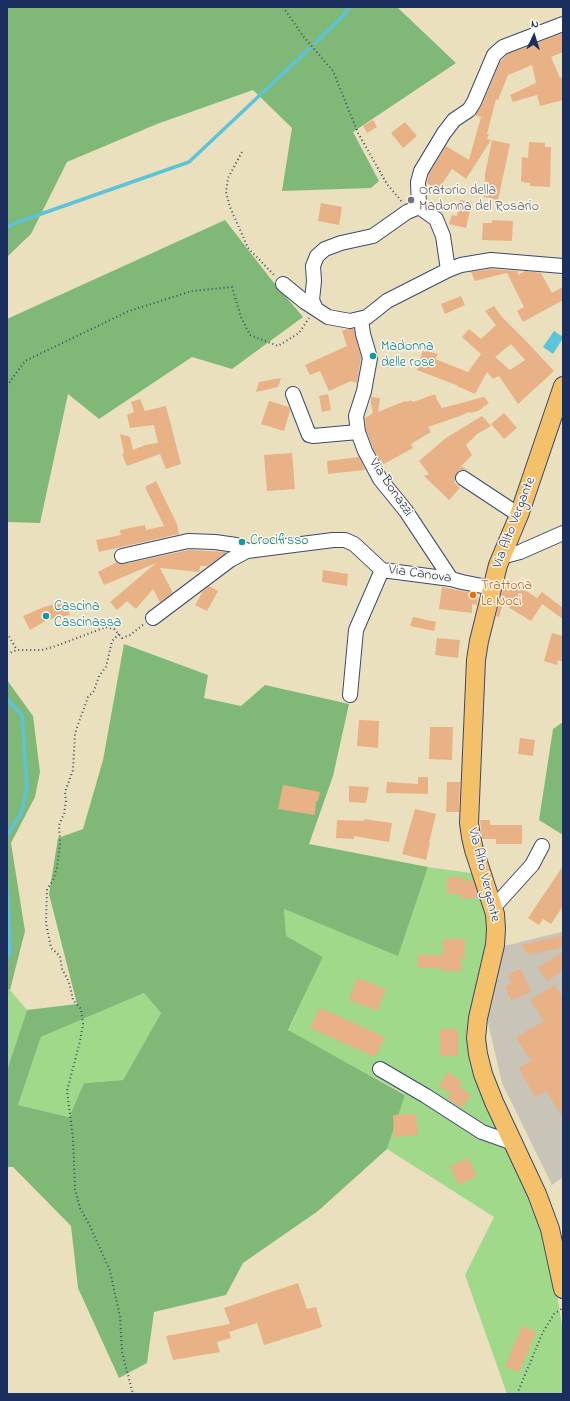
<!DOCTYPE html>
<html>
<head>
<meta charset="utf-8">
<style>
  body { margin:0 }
  #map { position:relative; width:570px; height:1401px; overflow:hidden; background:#ebe0bd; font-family:"Indie Flower",sans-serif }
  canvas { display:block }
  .frame { position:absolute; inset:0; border:8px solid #1b2f5e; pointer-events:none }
  .north { position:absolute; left:514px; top:16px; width:40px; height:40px; -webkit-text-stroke:3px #fbf7ec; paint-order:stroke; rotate:4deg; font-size:11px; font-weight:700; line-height:16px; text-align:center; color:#1b2f5e }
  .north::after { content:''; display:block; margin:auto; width:14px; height:18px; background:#1b2f5e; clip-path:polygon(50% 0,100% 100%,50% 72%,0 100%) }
</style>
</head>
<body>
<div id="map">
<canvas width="570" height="1401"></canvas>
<div class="frame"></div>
<div class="north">N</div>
</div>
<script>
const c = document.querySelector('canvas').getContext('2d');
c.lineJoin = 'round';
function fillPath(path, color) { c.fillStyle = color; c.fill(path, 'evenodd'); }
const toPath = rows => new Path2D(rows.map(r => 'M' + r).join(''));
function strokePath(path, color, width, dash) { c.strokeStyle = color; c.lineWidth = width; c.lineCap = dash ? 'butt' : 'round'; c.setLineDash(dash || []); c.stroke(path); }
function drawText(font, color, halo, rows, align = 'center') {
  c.font = font + ' "Indie Flower",sans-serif'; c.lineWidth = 3; c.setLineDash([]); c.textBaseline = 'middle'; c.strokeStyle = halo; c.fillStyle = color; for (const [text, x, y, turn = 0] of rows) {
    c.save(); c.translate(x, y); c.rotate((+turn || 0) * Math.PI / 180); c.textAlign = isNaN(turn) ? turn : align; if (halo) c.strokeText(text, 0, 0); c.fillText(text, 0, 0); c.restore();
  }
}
fillPath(toPath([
  [561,932,563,933,563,1177,552,1185,502,1083,486,1014,500,947]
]), '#c8c4b8');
fillPath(toPath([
  [428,867,478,874,492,924,472,1017,542,1222,557,1294,563,1332,563,1394,507,1394,465,1275,494,1217,387,1149,405,1094,288,1031,323,957,285,936,284,909,398,955],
  [7,989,10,990,27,1010,7,1070],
  [144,993,161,1013,123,1080,84,1083,69,1117,18,1105,41,1037]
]), '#a1d98b');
fillPath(toPath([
  [7,7,397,7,456,63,353,132,379,181,371,188,282,191,292,128,253,90,157,124,67,162,31,234,7,257],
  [225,220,270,278,303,317,232,369,192,357,99,419,68,394,40,523,7,522,7,319],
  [124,644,208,675,204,698,241,706,265,685,349,704,333,776,309,844,428,867,398,956,284,909,286,936,323,957,288,1030,405,1095,387,1149,318,1211,243,1263,226,1295,154,1312,147,1363,119,1378,78,1288,71,1226,13,1167,7,1167,7,1070,27,1010,77,1004,49,894,58,838,83,829,103,760],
  [144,993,161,1013,123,1080,84,1083,69,1117,18,1105,41,1037],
  [7,680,33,716,40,772,35,797,11,843,25,931,10,990,7,989],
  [563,722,563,835,539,820,553,729]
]), '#80b977');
fillPath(toPath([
  [554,331,563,337,563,338,553,354,543,347]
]), '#5cc4d9');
strokePath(toPath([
  [315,43,341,18,350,7],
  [7,227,18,222,189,162,310,48],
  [7,699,22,715,27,788,21,813,7,836],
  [7,884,10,953,7,958]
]), '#5cc4d9', 3.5);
fillPath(toPath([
  [563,33,563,52,551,57,560,78,563,77,563,100,540,106,537,95,513,102,510,95,536,83,532,65,508,75,498,100,496,99,487,134,489,134,487,139,491,140,466,179,452,169,438,190,427,183,429,174,446,146,469,160,481,117,475,115,482,105,500,62,504,58,507,54],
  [373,120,377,127,367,133,363,126],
  [405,122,417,136,403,148,391,133],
  [492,140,510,144,498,200,484,197,485,174],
  [529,142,545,143,545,147,551,147,550,187,530,186,530,183,521,182,522,157,528,158],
  [460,200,472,202,466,228,449,224,452,215,457,216],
  [321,203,342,207,339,225,318,221],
  [492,220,513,221,512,241,482,240,483,223,492,223],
  [491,269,518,271,518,275,525,271,541,273,552,293,563,287,563,300,523,322,517,311,524,307,507,273,475,281,471,272],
  [461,296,465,305,445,314,441,304],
  [494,306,501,316,527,342,554,371,518,404,499,376,493,379,487,372,475,394,457,386,459,386,417,370,423,350,438,354,435,359,468,372,481,354,462,337,469,329,481,339,496,325,485,311],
  [511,344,525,360,510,370,495,357],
  [347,329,354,329,361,358,357,383,351,381,329,391,320,371,310,375,305,365,347,346,342,331],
  [281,378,278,387,256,392,259,382],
  [328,394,331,410,322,412,319,396],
  [435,394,437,400,442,408,484,397,489,403,478,411,470,413,469,412,460,416,428,427,431,432,411,444,413,448,382,465,373,448,366,430,365,418,373,413,371,404,371,397,380,398,378,412,405,401,407,402,411,400,413,402],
  [140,399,145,411,166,406,181,464,166,469,160,454,127,466,122,454,124,453,120,434,130,437,133,450,145,445,158,443,154,425,130,428,127,415,134,412,131,402],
  [269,401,289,407,290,411,284,431,261,424],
  [504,413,517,428,504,439,491,424],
  [482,416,491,426,477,434,466,445,472,455,461,466,468,470,460,470,456,474,455,481,454,482,460,488,449,500,424,476,429,474,419,461,446,438],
  [292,453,295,489,267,491,264,455],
  [359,457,365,470,328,474,327,461],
  [156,481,177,524,179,534,99,552,96,540,121,535,120,530,145,525,146,530,164,526,145,487],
  [189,550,227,552,208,566,200,566,199,572,160,568,173,593,160,602,153,589,136,609,127,601,117,610,110,602,156,563,104,585,98,572,117,562,124,564],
  [323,570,348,574,347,586,322,582],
  [509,580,537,598,542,592,563,608,563,619,542,604,531,621,503,604,499,617,496,616,503,590],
  [209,586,218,591,207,611,195,605,203,591],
  [442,587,478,594,477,605,472,604,472,613,439,609],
  [65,602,70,615,47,620,30,630,23,616,44,607],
  [413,617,436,622,434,631,410,626],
  [552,633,563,636,563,662,558,660,557,665,544,661],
  [437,638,460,640,458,658,435,655],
  [359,720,379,721,378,748,357,746],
  [430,727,453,727,452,760,429,759],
  [520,738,535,740,533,756,518,754],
  [418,777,428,777,428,794,386,793,387,782,418,784],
  [447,782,460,782,459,812,446,812],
  [283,785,320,792,318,801,316,801,315,815,278,809],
  [349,786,369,787,366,803,349,802],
  [415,809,436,814,429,843,430,843,426,860,402,854],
  [364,819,392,823,389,842,354,836,354,839,336,838,337,820,364,821],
  [480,820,490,820,490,825,522,825,522,844,496,844,496,839,482,839],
  [563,866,563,906,551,924,543,919,539,925,528,918],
  [447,877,463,877,463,881,473,880,479,898,462,899,461,894,447,894],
  [563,935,563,947,529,955,521,945],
  [443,939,465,939,465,958,461,958,461,971,443,971,443,968,418,968,418,955,443,955],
  [563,951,563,971,547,981,538,968],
  [521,969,531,992,511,1000,505,986,512,983,508,974],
  [357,978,386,989,377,1011,349,1000],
  [555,985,563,998,563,1118,546,1091,535,1097,519,1068,531,1061,516,1037,544,1021,530,1000],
  [320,1008,385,1037,375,1057,310,1028],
  [440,1029,458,1029,458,1056,440,1056],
  [448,1072,462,1082,459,1086,471,1095,462,1108,448,1099,451,1094,439,1086],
  [416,1114,418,1135,394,1137,393,1115],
  [468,1158,477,1176,458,1185,450,1166],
  [298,1283,307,1309,316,1307,322,1327,264,1345,257,1323,229,1332,231,1338,217,1342,220,1352,173,1360,166,1336,230,1324,224,1308],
  [522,1326,536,1332,519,1372,505,1367]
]), '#e8b186');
const minor = toPath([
  [448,270,443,236,436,219,419,207,418,182,421,171,444,133,454,120,469,110,474,102,494,55,503,47,563,24],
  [283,284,305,302,328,317,350,321,367,317,387,301,448,270,461,265,491,260,563,266],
  [316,309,312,300,314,281,313,266,317,256,325,249,341,243,373,236,407,212,419,207],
  [361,319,363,334,370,358,364,391,356,416,358,432,365,451,380,479,406,511,451,579],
  [293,394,309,435,313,436,358,432],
  [463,478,519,515],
  [122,556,188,541,215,542,236,545,247,551],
  [501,557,520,552,563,533],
  [153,618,230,560,247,551,333,540,345,540,354,544,382,570],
  [350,695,356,630,382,570,451,579,462,582,492,588],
  [493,908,532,865,542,846],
  [380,1069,426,1096,482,1132,513,1143]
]);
const major = toPath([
  [563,386,519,515,498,565,479,641,476,660,469,823,471,837,474,850,495,914,496,929,495,945,478,1018,476,1038,478,1054,483,1074,494,1102,537,1194,550,1229,563,1289]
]);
strokePath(minor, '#3a4a6c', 16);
strokePath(major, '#3a4a6c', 20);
strokePath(toPath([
  [283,7,303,36,333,71,358,133,387,184,402,202],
  [242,152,228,178,226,192,230,207,248,248,275,276],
  [7,386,25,361,129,311,192,291,232,287,241,317,250,335,278,346,299,333,309,318],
  [7,633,17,650],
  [119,634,112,641,106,667,99,676,94,691,88,697,75,733,73,770,65,792,66,801,64,814,59,825,60,843,57,867,54,878,47,890,46,923,51,948,60,956,62,969,69,982,73,1000,81,1009,83,1024,80,1041,67,1091,73,1138,75,1189,80,1208,90,1226,110,1271,120,1317,122,1352,133,1394],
  [7,654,17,650,42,650,56,646,106,627,114,629,122,638,130,635,144,624],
  [517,1394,543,1332,554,1314,563,1308]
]), '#3a4a6c', 2, [1, 3]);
strokePath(minor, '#fff', 14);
strokePath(major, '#f4c16a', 18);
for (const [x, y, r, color] of [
  [411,200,4,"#6b7280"],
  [373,356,4,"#0f9aa8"],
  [242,542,4,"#0f9aa8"],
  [473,595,4,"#e8710a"],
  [46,616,4,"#0f9aa8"]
]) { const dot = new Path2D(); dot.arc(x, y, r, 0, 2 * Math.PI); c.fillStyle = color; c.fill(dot); strokePath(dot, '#fbf7ec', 1.5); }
drawText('14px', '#5b616d', '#fbf7ec', [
  ["Oratorio della",419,192],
  ["Madonna del Rosario",419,208]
], 'left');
drawText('14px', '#0d838f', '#fbf7ec', [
  ["Madonna",381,348],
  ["delle rose",381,364],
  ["Crocifisso",250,542],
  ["Cascina",54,608],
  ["Cascinassa",54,624]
], 'left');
drawText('14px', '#1b2f5e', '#fbf7ec', [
  ["Via Bonazzi",390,488,56],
  ["Via Alto Vergante",515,523,-69],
  ["Via Canova",420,575,8],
  ["Via Alto Vergante",483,875,76]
]);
drawText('14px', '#c56008', '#fbf7ec', [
  ["Trattoria",481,587],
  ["Le Noci",481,603]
], 'left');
</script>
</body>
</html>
